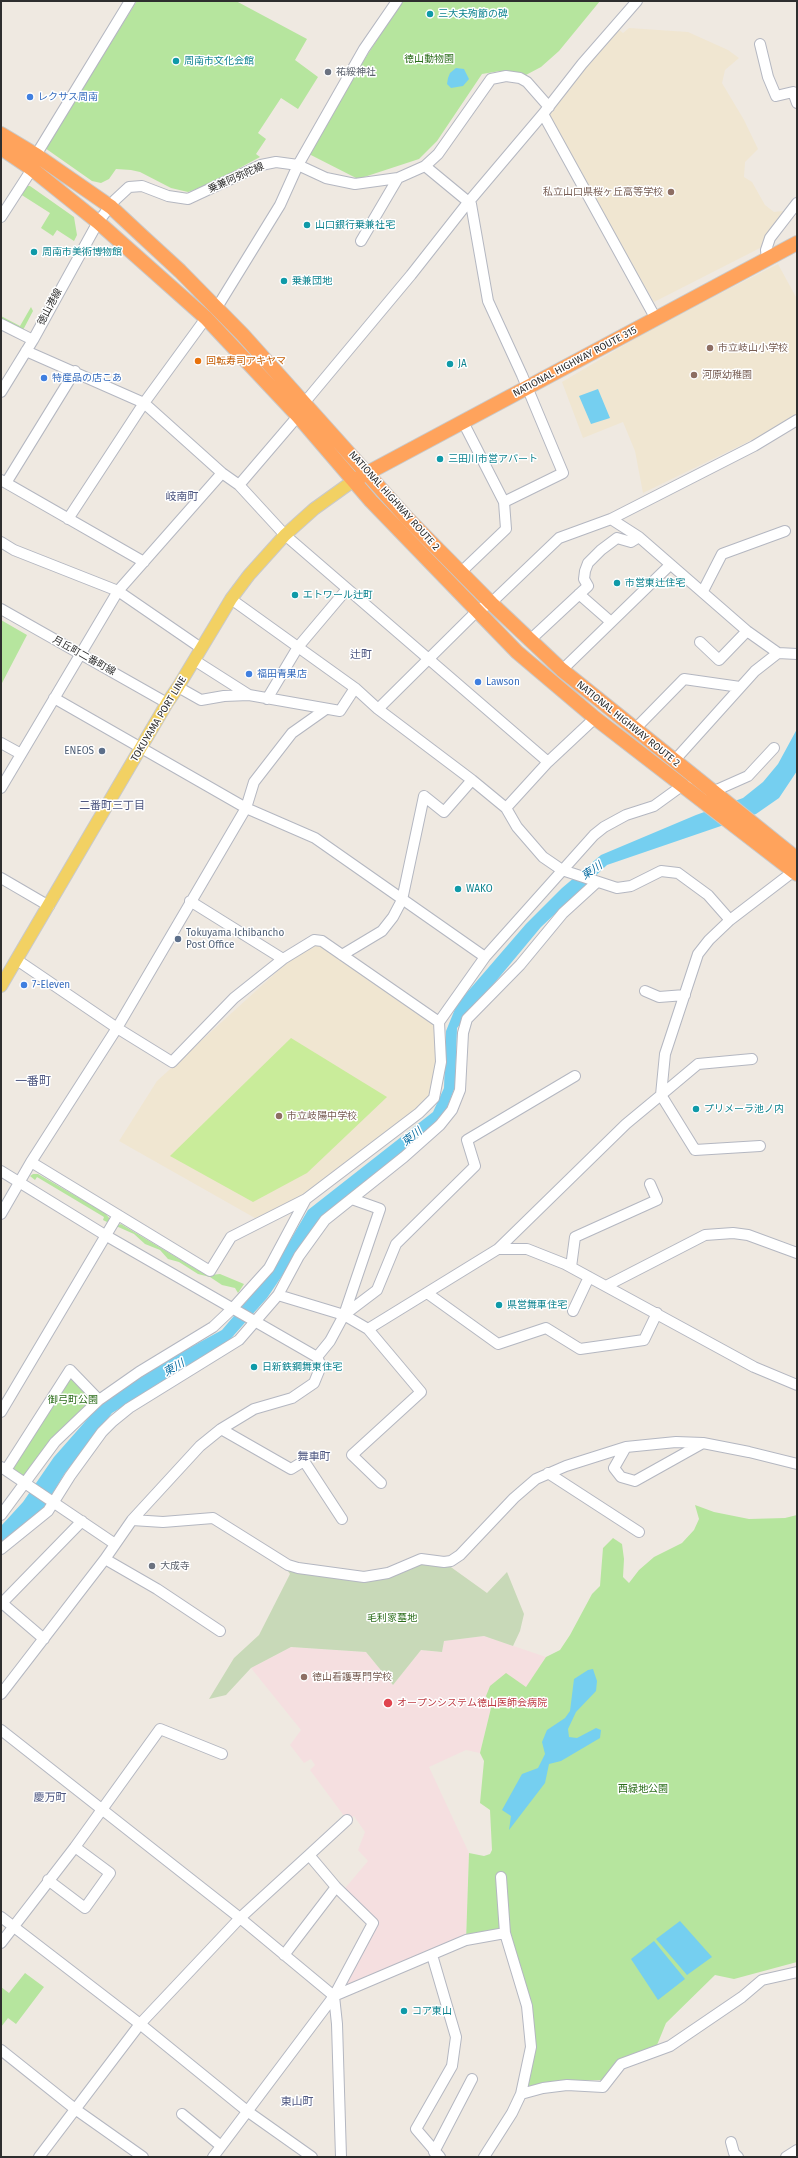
<!DOCTYPE html>
<html>
<head>
<meta charset="utf-8">
<style>
  body { margin:0 }
  #map { position:relative; width:798px; height:2158px; overflow:hidden; background:#efe9e1; font-family:"Fira Sans",sans-serif }
  canvas { display:block }
  .frame { position:absolute; inset:0; border:2px solid #2e2e2e; pointer-events:none }
</style>
</head>
<body>
<div id="map">
<canvas width="798" height="2158"></canvas>
<div class="frame"></div>
</div>
<script>
const c = document.querySelector('canvas').getContext('2d');
c.lineJoin = 'round';
function fillPath(path, color) { c.fillStyle = color; c.fill(path, 'evenodd'); }
const toPath = rows => new Path2D(rows.map(r => 'M' + r).join(''));
function strokePath(path, color, width, dash) { c.strokeStyle = color; c.lineWidth = width; c.lineCap = dash ? 'butt' : 'round'; c.setLineDash(dash || []); c.stroke(path); }
function drawText(font, color, halo, rows, align = 'center') {
  c.font = font + ' "Fira Sans","Noto Sans JP",sans-serif'; c.lineWidth = 3; c.setLineDash([]); c.textBaseline = 'middle'; c.strokeStyle = halo; c.fillStyle = color; for (const [text, x, y, turn = 0] of rows) {
    c.save(); c.translate(x, y); c.rotate((+turn || 0) * Math.PI / 180); c.textAlign = isNaN(turn) ? turn : align; if (halo) c.strokeText(text, 0, 0); c.fillText(text, 0, 0); c.restore();
  }
}
fillPath(toPath([
  [617,28,623,33,629,28,688,32,728,50,739,58,725,70,722,83,744,120,758,149,745,162,744,177,752,182,765,205,774,212,792,210,762,247,654,302,546,117],
  [778,264,797,299,797,416,766,433,643,493,635,451,623,422,583,438,562,382,660,324],
  [314,938,439,1022,434,1098,306,1199,262,1222,119,1141,157,1081]
]), '#f0e6d1');
fillPath(toPath([
  [484,1636,546,1657,526,1688,486,1696,491,1708,480,1753,466,1750,429,1767,469,1853,466,1941,334,1996,373,1923,341,1893,368,1861,358,1850,365,1832,354,1816,347,1820,310,1770,315,1765,311,1759,304,1763,290,1745,301,1730,251,1668,291,1647,366,1652,393,1685,421,1650,442,1652,444,1641]
]), '#f5dfe0');
fillPath(toPath([
  [137,1,236,1,307,39,295,60,318,77,298,109,281,98,258,133,266,139,256,154,260,157,210,184,188,192,171,188,140,172,131,170,116,169,109,179,101,183,92,181,45,148],
  [402,1,600,1,559,51,541,67,524,76,500,71,482,74,437,141,419,159,358,179,305,152],
  [24,186,30,186,74,217,77,235,74,241,57,230,53,236,41,228,50,213,17,192],
  [31,307,33,311,22,332,1,320,1,316,20,326],
  [1,620,27,635,2,683,1,682],
  [33,1174,38,1174,105,1213,110,1219,109,1223,103,1220,104,1217,37,1177,35,1180,30,1176],
  [121,1224,201,1272,211,1275,220,1274,244,1284,238,1293,235,1288,222,1285,210,1277,198,1274,179,1262,168,1259,160,1250,145,1244,134,1234,116,1226],
  [72,1375,94,1401,26,1478,10,1467],
  [695,1505,714,1512,749,1519,785,1518,797,1515,797,1962,734,1979,715,1975,666,2023,657,2045,622,2061,605,2080,554,2081,525,2090,534,2052,534,2024,532,2008,508,1928,466,1941,469,1853,484,1856,490,1854,492,1850,490,1810,480,1803,484,1761,480,1753,491,1708,486,1696,490,1686,506,1673,526,1687,546,1657,560,1650,570,1635,592,1594,600,1586,603,1548,613,1538,622,1544,624,1559,623,1577,629,1583,639,1570,654,1557,682,1543,694,1530,699,1519],
  [25,1973,44,1987,16,2024,8,2018,1,2027,1,1987,9,1993]
]), '#b6e59e');
fillPath(toPath([
  [423,1561,448,1565,487,1593,507,1572,524,1614,520,1631,513,1646,484,1636,444,1641,442,1652,421,1650,393,1685,366,1652,291,1647,251,1668,226,1695,209,1699,234,1658,259,1635,290,1574,283,1564,368,1580]
]), '#c8d9b8');
fillPath(toPath([
  [291,1038,387,1097,307,1173,253,1202,170,1156]
]), '#c9ec9a');
fillPath(toPath([
  [456,68,464,69,469,79,463,86,451,88,447,84,448,78,450,73],
  [598,389,610,418,591,424,579,396],
  [797,729,797,771,779,798,756,814,607,865,541,927,457,1028,455,1087,445,1113,382,1171,320,1220,267,1298,226,1344,112,1413,65,1473,43,1509,1,1549,1,1526,23,1502,54,1457,105,1399,160,1364,222,1330,272,1271,308,1210,433,1112,444,1088,446,1031,457,1004,526,924,562,888,601,855,696,815,743,798,763,782,778,764],
  [593,1669,597,1681,596,1691,576,1712,568,1729,569,1737,577,1738,596,1728,601,1730,600,1738,561,1761,549,1764,545,1783,509,1830,511,1816,502,1810,522,1774,538,1768,545,1754,542,1742,547,1730,565,1718,570,1711,574,1679,588,1670],
  [680,1921,712,1957,687,1975,656,1939],
  [654,1941,685,1979,658,2000,631,1959]
]), '#75cff0');
const minor = toPath([
  [760,44,768,77,776,96,793,92,797,103],
  [543,114,656,319],
  [36,155,130,1],
  [425,166,471,204,488,301,522,375,563,473,504,502],
  [1,217,32,169],
  [361,241,398,178],
  [767,259,766,250,770,238,797,203],
  [216,309,280,205,298,165,364,49,397,1],
  [1,324,33,340],
  [26,351,144,403,222,473,239,485,285,535,548,762],
  [1,392,33,340,98,222,115,200,129,187,142,186,168,196,188,199,261,165,276,162,298,165,326,178,355,184,398,178,425,166,438,154,491,79,506,76,520,78,527,82,549,107],
  [305,402,411,275,466,205,543,114,582,64,637,1],
  [1,480,144,562],
  [6,483,75,371],
  [239,485,298,416],
  [68,519,144,403,206,318],
  [611,519,639,537,747,631,778,653,797,654],
  [1,542,14,550,118,591,201,648],
  [460,573,506,529,504,502,463,422],
  [703,591,722,554,785,531],
  [579,594,611,622],
  [231,599,355,688,378,709,472,780,506,808,517,827,543,857,562,870,617,888,631,886,661,871,678,873,708,895,730,920],
  [1,609,167,703],
  [530,640,588,586,584,579,585,571,588,563,601,550,617,538,631,542,639,537],
  [700,642,719,660,747,631],
  [194,660,249,695],
  [562,670,670,565],
  [178,687,201,700,224,696,249,695,340,711,355,688],
  [54,698,246,808,315,838,485,957],
  [267,699,298,647,347,589],
  [378,709,478,610,491,603,559,538,611,519,754,446,797,420],
  [635,729,684,679,740,687],
  [1,743,21,754],
  [674,761,755,671,778,653],
  [1,788,118,591,222,473],
  [709,791,712,792,748,776,774,748],
  [506,808,548,762,595,718],
  [1,878,49,906],
  [190,901,283,959],
  [342,955,382,931,393,917,402,900,424,796,444,812,472,780],
  [17,960,117,1028,172,1062,234,998,283,959,314,940,322,941,439,1022],
  [645,991,659,997,685,995],
  [752,1059,698,1064,661,1095,695,1150,760,1146],
  [31,1162,210,1271,231,1237,306,1199,419,1113,434,1098,441,1062,439,1022,485,957,594,835,604,827,626,815,654,806,683,785,687,786],
  [1,1171,105,1235,317,1357,321,1366,314,1383,292,1398,254,1409,221,1429,200,1446,132,1520,105,1559,1,1694],
  [1,1214,31,1162,117,1028,246,808,254,782,292,733,326,709],
  [498,1249,527,1249,565,1264,754,1367,797,1385],
  [571,1267,575,1237,657,1200,650,1184],
  [606,1286,705,1235,733,1233,748,1235,797,1253],
  [427,1293,498,1344,546,1328,580,1349,644,1340,657,1313],
  [278,1295,299,1256,325,1220,404,1157,440,1125,452,1110,460,1090,463,1033,467,1019,520,965,563,913,597,882],
  [573,1311,589,1277],
  [344,1315,377,1290,396,1244,475,1166,467,1140,575,1076],
  [368,1329,498,1249,626,1124,661,1095,665,1054,698,954,709,940,730,920,794,871],
  [317,1357,330,1341,344,1315,380,1209,352,1199],
  [1,1412,118,1215],
  [221,1429,291,1469,304,1461,342,1519],
  [626,1447,614,1468,621,1477,635,1481,703,1443],
  [1,1467,115,1544],
  [6,1470,70,1370,99,1400],
  [548,1473,639,1532],
  [1,1515,55,1442,99,1400,139,1372,213,1327,232,1309,269,1268,306,1199],
  [132,1520,163,1522,213,1518,288,1565,298,1568,364,1577,388,1573,421,1559,444,1562,451,1561,460,1555,514,1498,536,1479,566,1466,626,1447,676,1442,703,1443,749,1452,797,1464],
  [1,1549,48,1511,70,1476,102,1432,113,1421,129,1408,239,1340,278,1295,344,1315,368,1329,421,1392,352,1455,381,1483],
  [105,1559,157,1589,220,1631],
  [44,1639,2,1603,82,1521],
  [1,1730,240,1918,334,1996,337,2024,341,2157],
  [309,1855,347,1820],
  [48,1880,85,1908,110,1873,75,1847],
  [1,1917,140,2024,247,2111,312,2157],
  [1,1943,75,1847,160,1729,222,1754],
  [284,1955,336,1887],
  [432,1955,456,2037,452,2066,416,2129,440,2157],
  [334,1996,466,1940,505,1933],
  [1,2050,75,2109,143,2157],
  [521,2094,543,2088,567,2085,603,2087,621,2064,670,2046,742,1997,762,1980,797,1972],
  [182,2114,221,2146],
  [731,2142,734,2153,738,2157],
  [434,2152,472,2079],
  [39,2157,140,2024,240,1918,309,1855,336,1887,373,1923,334,1996,213,2157],
  [484,2157,512,2113,521,2094,531,2047,527,2006,505,1933,501,1877],
  [786,2157,797,2150]
]);
const major = toPath([
  [1,986,167,703,178,687,231,599,249,575,285,535,314,509,353,481]
]);
const highway = toPath([
  [1,134,36,155,111,207,141,235,180,271,243,335,406,517,491,603,562,670,797,859],
  [1,148,32,169,98,222,206,318,298,416,371,501,517,652,595,718,797,874],
  [360,477,797,243]
]);
strokePath(minor, '#b4b7c1', 12);
strokePath(major, '#c9c9c9', 14);
strokePath(highway, '#c9c9c9', 16);
strokePath(minor, '#fff', 10);
strokePath(major, '#f2d163', 12);
strokePath(highway, '#ffa35c', 14);
for (const [x, y, r, color] of [
  [430,14,4,"#0f9aa8"],
  [176,61,4,"#0f9aa8"],
  [328,72,4,"#6b7280"],
  [30,97,4,"#3f7fe0"],
  [671,192,4,"#8d6e63"],
  [307,225,4,"#0f9aa8"],
  [34,252,4,"#0f9aa8"],
  [284,281,4,"#0f9aa8"],
  [710,348,4,"#8d6e63"],
  [198,361,4,"#e8710a"],
  [450,364,4,"#0f9aa8"],
  [694,375,4,"#8d6e63"],
  [44,378,4,"#3f7fe0"],
  [440,459,4,"#0f9aa8"],
  [617,583,4,"#0f9aa8"],
  [295,595,4,"#0f9aa8"],
  [249,674,4,"#3f7fe0"],
  [478,682,4,"#3f7fe0"],
  [102,751,4,"#5c6f8a"],
  [458,889,4,"#0f9aa8"],
  [178,939,4,"#5c6f8a"],
  [24,985,4,"#3f7fe0"],
  [696,1109,4,"#0f9aa8"],
  [279,1116,4,"#8d6e63"],
  [499,1305,4,"#0f9aa8"],
  [254,1367,4,"#0f9aa8"],
  [152,1566,4,"#6b7280"],
  [304,1677,4,"#8d6e63"],
  [388,1703,5,"#e0444e"],
  [404,2011,4,"#0f9aa8"]
]) { const dot = new Path2D(); dot.arc(x, y, r, 0, 2 * Math.PI); c.fillStyle = color; c.fill(dot); strokePath(dot, '#fff', 1.5); }
drawText('10px', '#0d838f', '#fff', [
  ["三大夫殉節の碑",438,14],
  ["周南市文化会館",184,61],
  ["山口銀行乗兼社宅",315,225],
  ["周南市美術博物館",42,252],
  ["乗兼団地",292,281],
  ["JA",458,364],
  ["三田川市営アパート",448,459],
  ["市営東辻住宅",625,583],
  ["エトワール辻町",303,595],
  ["WAKO",466,889],
  ["プリメーラ池ノ内",704,1109],
  ["県営舞車住宅",507,1305],
  ["日新鉄鋼舞東住宅",262,1367],
  ["コア東山",412,2011]
], 'left');
drawText('10px', '#2c6e1b', '#fff', [
  ["徳山動物園",429,59],
  ["御弓町公園",73,1400],
  ["毛利家墓地",392,1618],
  ["西緑地公園",643,1789]
]);
drawText('10px', '#5b616d', '#fff', [
  ["祐綏神社",336,72],
  ["大成寺",160,1566]
], 'left');
drawText('10px', '#366cbe', '#fff', [
  ["レクサス周南",38,97],
  ["特産品の店こあ",52,378],
  ["福田青果店",257,674],
  ["Lawson",486,682],
  ["7-Eleven",32,985]
], 'left');
drawText('10px', '#2e2e2e', '#fff', [
  ["乗兼阿弥陀線",236,178,-24],
  ["徳山港線",50,307,-62],
  ["NATIONAL HIGHWAY ROUTE 315",575,362,-28],
  ["NATIONAL HIGHWAY ROUTE 2",394,501,48],
  ["月丘町二番町線",84,656,29],
  ["TOKUYAMA PORT LINE",159,719,-59],
  ["NATIONAL HIGHWAY ROUTE 2",628,724,39]
]);
drawText('10px', '#785e54', '#fff', [
  ["私立山口県桜ヶ丘高等学校",663,192,"right"],
  ["市立岐山小学校",718,348],
  ["河原幼稚園",702,375],
  ["市立岐陽中学校",287,1116],
  ["徳山看護専門学校",312,1677]
], 'left');
drawText('10px', '#c56008', '#fff', [
  ["回転寿司アキヤマ",206,361]
], 'left');
drawText('10px', '#4e5e75', '#fff', [
  ["ENEOS",94,751],
  ["Tokuyama Ichibancho",186,933,"left"],
  ["Post Office",186,945,"left"]
], 'right');
drawText('10px', '#be3a42', '#fff', [
  ["オープンシステム徳山医師会病院",397,1703]
], 'left');
drawText('11px', '#4d5680', '#fff', [
  ["岐南町",182,497],
  ["辻町",361,655],
  ["二番町三丁目",112,806],
  ["舞車町",314,1457],
  ["慶万町",50,1798],
  ["東山町",297,2102]
]);
drawText('italic 11px', '#0d6fa3', '#fff', [
  ["東川",592,871,-34],
  ["東川",412,1137,-39],
  ["東川",174,1368,-30]
]);
drawText('12px', '#4d5680', '#fff', [
  ["一番町",33,1082]
]);
</script>
</body>
</html>
